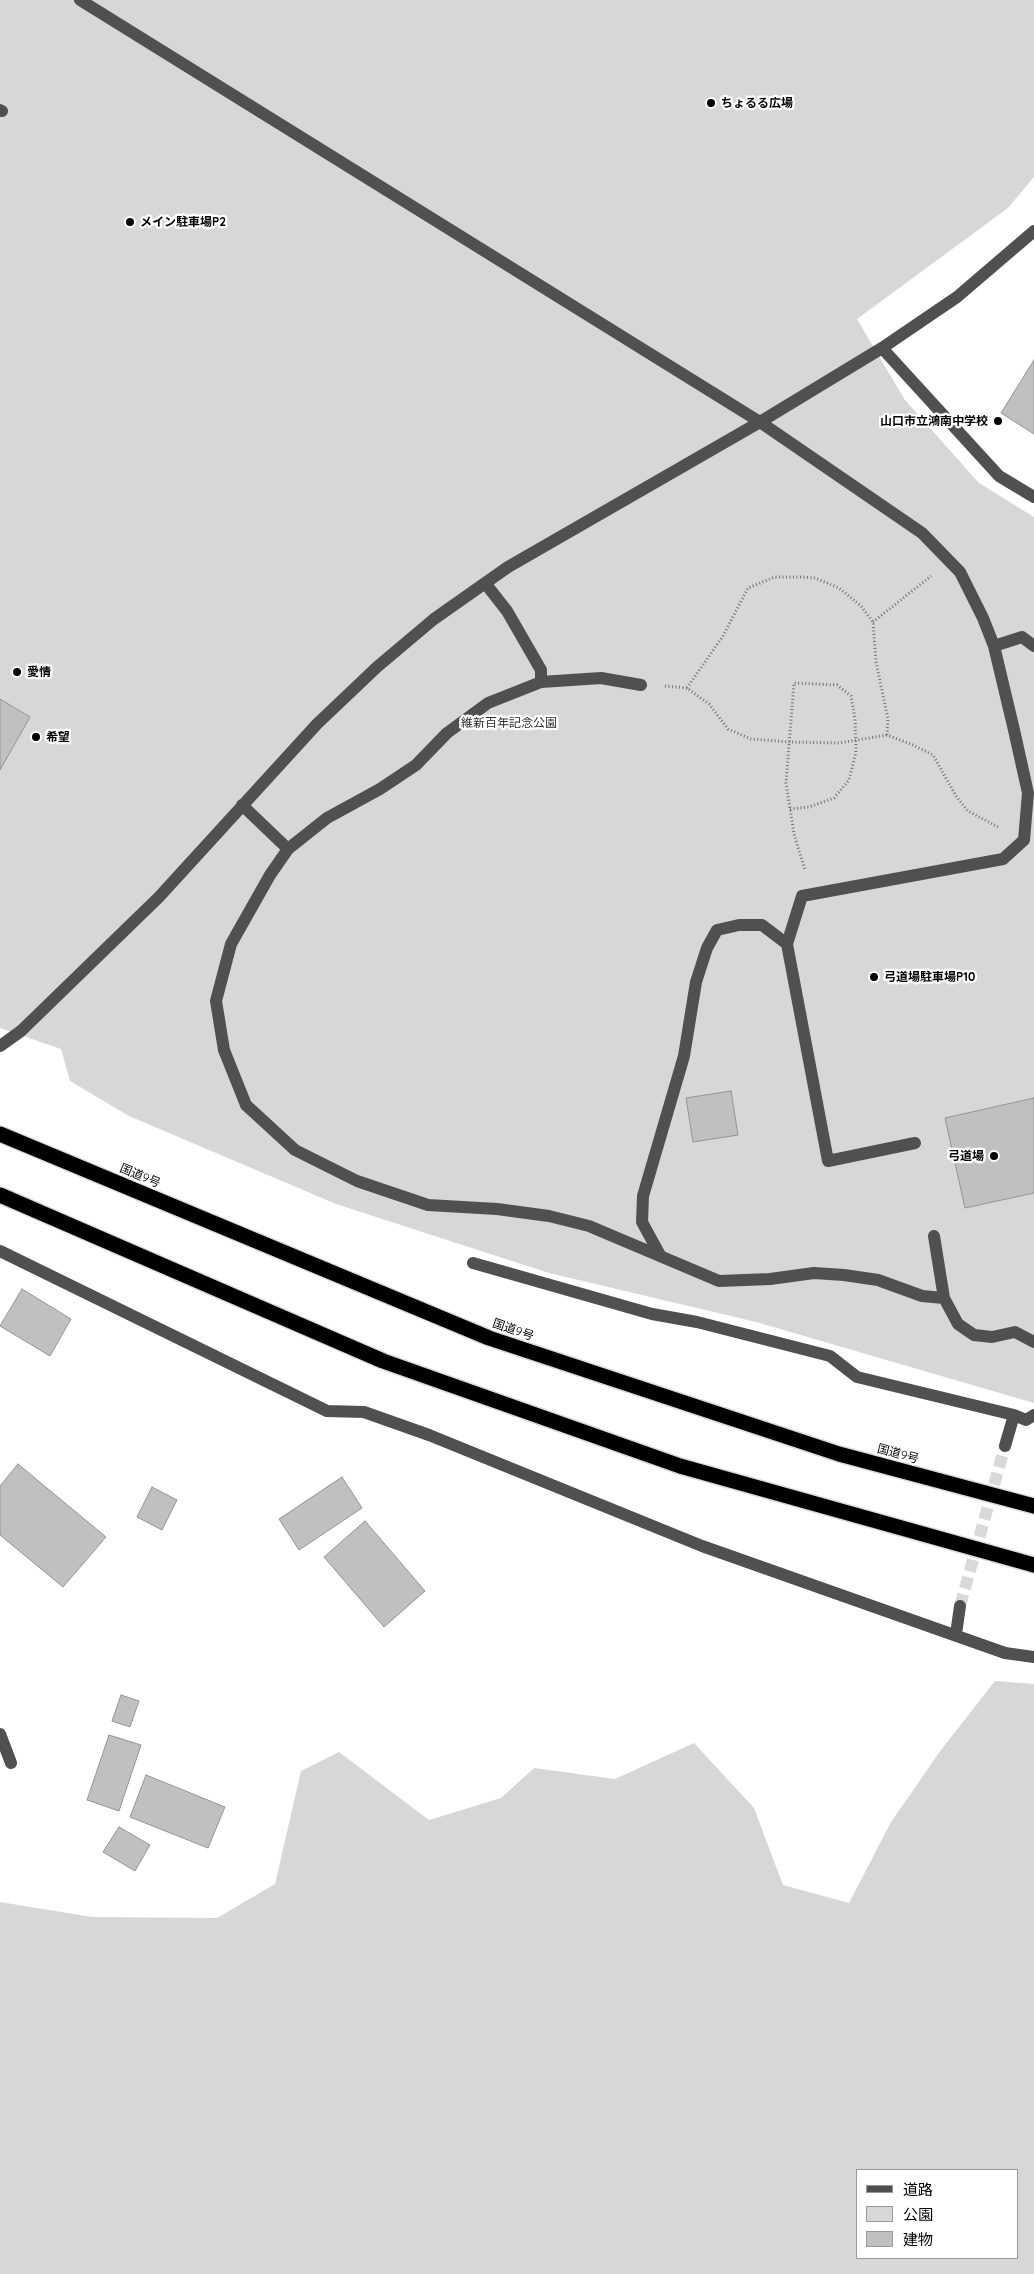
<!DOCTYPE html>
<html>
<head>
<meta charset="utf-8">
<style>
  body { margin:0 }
  #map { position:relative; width:1034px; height:2274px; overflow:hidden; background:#fff; font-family:Quicksand,"Noto Sans JP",sans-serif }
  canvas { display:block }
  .legend { position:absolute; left:856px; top:2169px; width:162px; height:90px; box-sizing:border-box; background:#fff; border:1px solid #999; margin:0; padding:6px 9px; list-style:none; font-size:15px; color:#000 }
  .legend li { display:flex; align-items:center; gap:10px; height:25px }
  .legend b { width:25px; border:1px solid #999 }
</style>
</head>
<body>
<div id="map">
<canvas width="1034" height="2274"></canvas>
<ul class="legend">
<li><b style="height:6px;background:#505050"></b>道路</li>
<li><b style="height:14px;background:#d7d7d7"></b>公園</li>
<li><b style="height:14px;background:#c0c0c0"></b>建物</li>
</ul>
</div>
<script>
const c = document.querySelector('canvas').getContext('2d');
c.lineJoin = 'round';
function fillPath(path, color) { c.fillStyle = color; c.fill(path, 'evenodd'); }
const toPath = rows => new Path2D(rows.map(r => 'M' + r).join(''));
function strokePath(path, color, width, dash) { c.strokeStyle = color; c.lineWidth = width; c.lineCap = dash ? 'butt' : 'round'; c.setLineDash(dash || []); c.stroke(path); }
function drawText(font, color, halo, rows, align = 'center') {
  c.font = font + ' Quicksand,"Noto Sans JP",sans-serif'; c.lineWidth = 4.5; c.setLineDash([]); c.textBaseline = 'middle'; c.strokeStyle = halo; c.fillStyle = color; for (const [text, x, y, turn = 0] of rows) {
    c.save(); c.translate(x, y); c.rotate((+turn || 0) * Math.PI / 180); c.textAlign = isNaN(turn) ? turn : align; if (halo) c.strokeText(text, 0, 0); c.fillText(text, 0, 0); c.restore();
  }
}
fillPath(toPath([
  [0,0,1034,0,1034,177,1008,208,857,319,905,400,979,483,1034,517,1034,1403,756,1322,549,1273,336,1204,129,1116,70,1081,61,1049,0,1028],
  [995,1681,1034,1684,1034,2274,0,2274,0,1902,92,1917,217,1918,275,1884,301,1771,339,1752,429,1820,501,1798,534,1768,615,1779,694,1743,754,1808,783,1885,849,1903,891,1822,941,1750],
  [858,2170,1018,2170,1018,2258,858,2258]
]), '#d7d7d7');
const building = toPath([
  [1034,360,1034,434,1001,413,1034,360],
  [0,699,30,717,0,770,0,699],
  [731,1091,738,1135,693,1142,686,1098,731,1091],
  [1034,1098,1034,1193,965,1208,945,1118,1034,1098],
  [22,1289,71,1319,50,1356,0,1326,22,1289],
  [18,1464,106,1537,63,1587,0,1535,0,1486,18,1464],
  [342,1477,362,1508,299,1550,279,1519,342,1477],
  [152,1487,177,1500,162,1530,137,1517,152,1487],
  [365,1521,425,1591,384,1627,324,1557,365,1521],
  [121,1695,139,1701,130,1727,112,1721,121,1695],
  [109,1735,141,1745,119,1811,87,1800,109,1735],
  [146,1775,225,1807,208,1848,130,1817,146,1775],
  [119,1827,150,1845,135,1871,103,1852,119,1827]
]);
fillPath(building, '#c0c0c0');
strokePath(building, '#949494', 1);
strokePath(toPath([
  [960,1606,1005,1446]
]), '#d9d9d9', 12, [12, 6]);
const highway = toPath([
  [0,1134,489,1338,839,1454,1034,1506],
  [0,1195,383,1361,680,1466,1034,1565]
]);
strokePath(highway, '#dbdbdb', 18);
strokePath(toPath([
  [873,622,931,576],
  [665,686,687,688,709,704,728,729,751,739,790,742,839,743,887,735],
  [687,688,723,636,748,588,775,577,803,577,815,578,839,588,861,606,873,622,876,662,888,719,887,735,913,745,933,755,956,796,968,811,1000,828],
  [790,809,809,807,834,798,849,780,856,752,855,719,851,696,837,685,794,683,786,783,794,834,805,870]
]), '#727272', 3, [1, 2.5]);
strokePath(toPath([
  [80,0,760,422,922,533,960,572,983,618,994,646,1014,730,1028,793,1024,840,1003,859,802,896,787,944,828,1161,915,1143],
  [0,110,2,111],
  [882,348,999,476,1034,497],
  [485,583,507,611,541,670,541,682],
  [994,646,1022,637,1034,646],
  [641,685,601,678,541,682,488,703,447,733,416,765,380,789,327,818,288,849,270,875,231,944,216,1001,224,1050,246,1105,295,1150,357,1181,428,1205,497,1209,549,1216,589,1226,719,1281,770,1279,814,1273,844,1275,878,1280,922,1296,944,1298],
  [242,805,288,849],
  [0,1046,21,1031,159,897,317,724,377,667,434,619,508,567,760,422,882,348,957,297,1034,231],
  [934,1236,944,1298,958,1324,974,1335,992,1337,1015,1332,1034,1342],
  [0,1251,327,1411,364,1412,429,1435,702,1546,1005,1653,1034,1657],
  [660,1255,642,1222,643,1196,684,1056,696,982,707,948,717,930,739,925,762,925,787,944],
  [473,1263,652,1314,697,1322,830,1356,857,1377,1014,1415,1005,1446],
  [1014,1415,1026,1420,1034,1415],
  [956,1634,960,1606],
  [0,1734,11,1763]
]), '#505050', 12);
strokePath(highway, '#000', 15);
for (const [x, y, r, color] of [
  [711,103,5,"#000"],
  [130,222,5,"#000"],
  [998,421,5,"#000"],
  [17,672,5,"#000"],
  [36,737,5,"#000"],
  [874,977,5,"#000"],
  [994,1156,5,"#000"]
]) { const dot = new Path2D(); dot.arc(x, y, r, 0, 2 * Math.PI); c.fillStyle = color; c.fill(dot); strokePath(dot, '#fff', 2); }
drawText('bold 12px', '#000', '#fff', [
  ["ちょるる広場",721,103],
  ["メイン駐車場P2",140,222],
  ["山口市立鴻南中学校",988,421,"right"],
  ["愛情",27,672],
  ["希望",46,737],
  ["弓道場駐車場P10",884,977],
  ["弓道場",984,1156,"right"]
], 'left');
drawText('12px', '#2e2e2e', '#fff', [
  ["維新百年記念公園",509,723]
]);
drawText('12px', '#000', '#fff', [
  ["国道9号",140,1176,23],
  ["国道9号",513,1330,19],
  ["国道9号",898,1454,15]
]);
</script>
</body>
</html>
